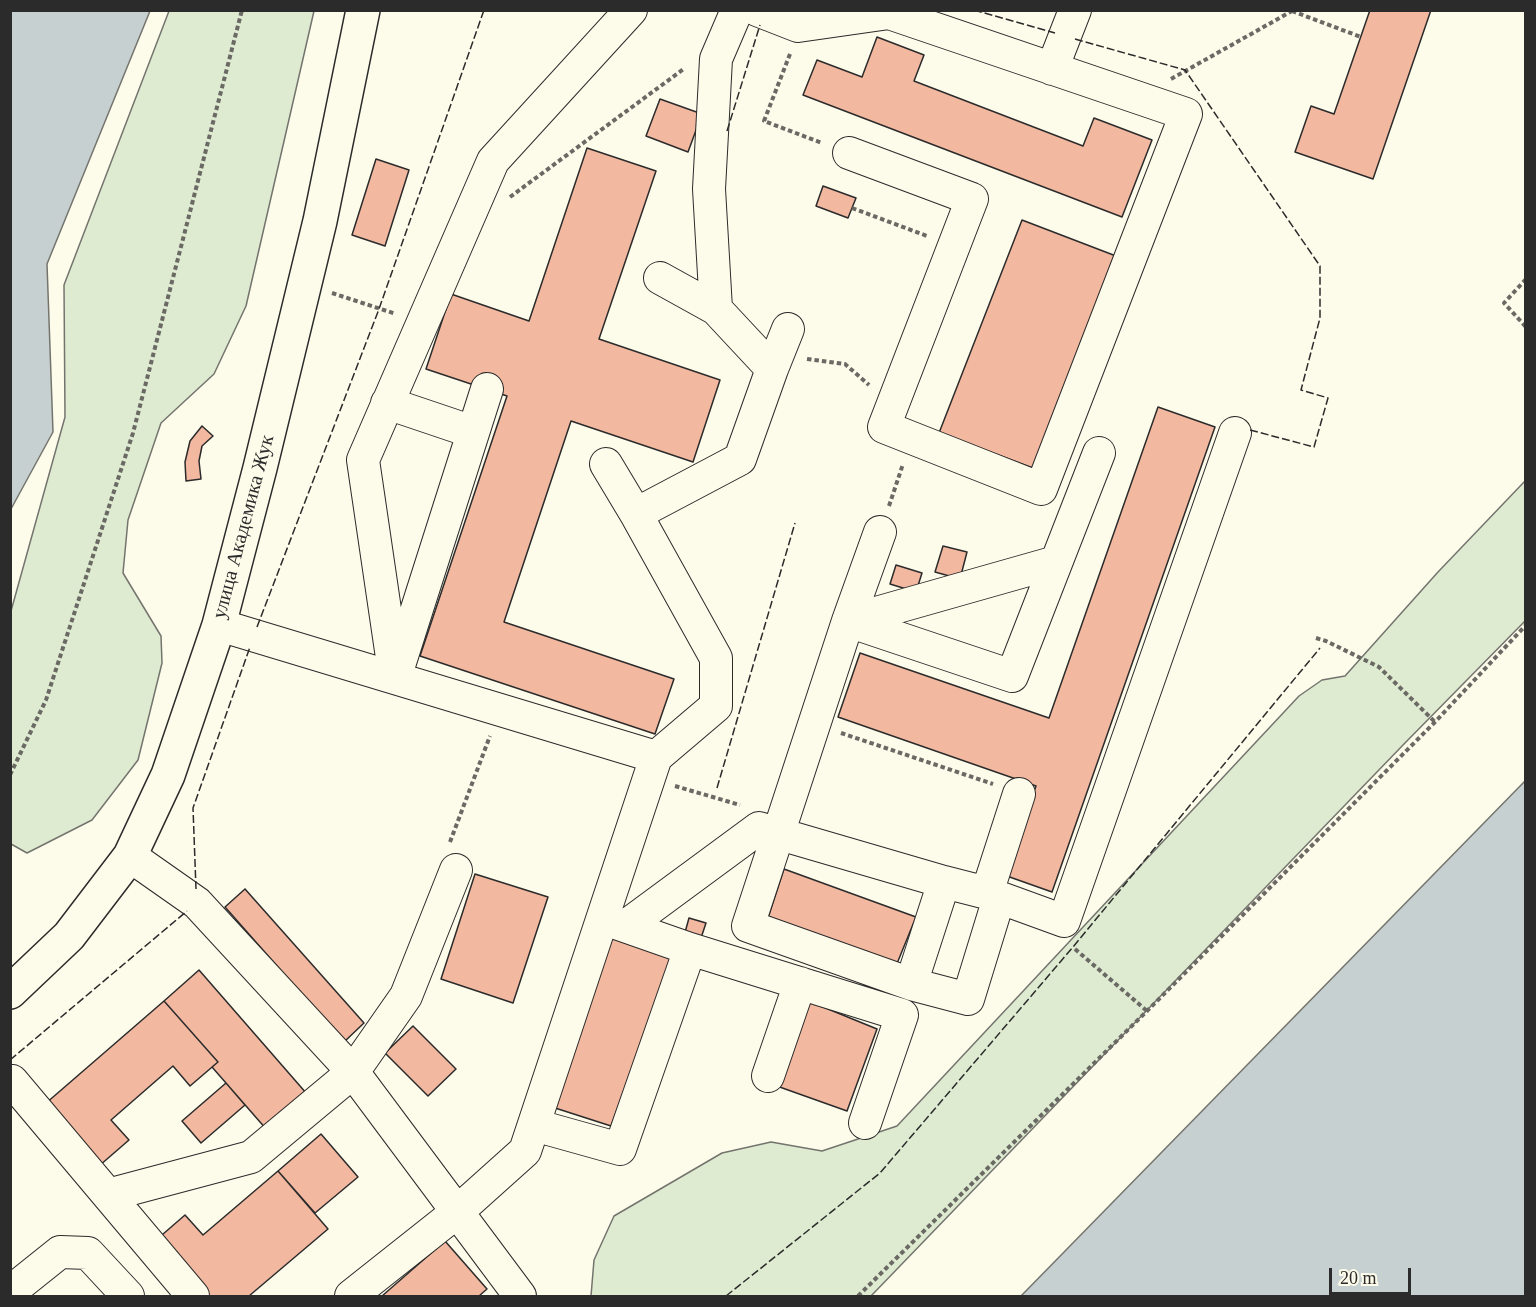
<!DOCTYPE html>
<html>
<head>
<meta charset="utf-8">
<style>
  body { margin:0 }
  #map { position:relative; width:1536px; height:1307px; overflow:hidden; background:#fdfbea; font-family:"Times New Roman",serif }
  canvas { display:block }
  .frame { position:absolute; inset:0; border:12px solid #2b2b2b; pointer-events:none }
  .scale { position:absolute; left:1329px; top:1268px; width:82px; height:27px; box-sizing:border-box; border:3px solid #2b2b2b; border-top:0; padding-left:8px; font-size:18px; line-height:21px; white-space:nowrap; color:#2b2b2b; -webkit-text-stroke:4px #fdfbea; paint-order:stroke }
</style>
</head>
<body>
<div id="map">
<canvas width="1536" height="1307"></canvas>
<div class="frame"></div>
<div class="scale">20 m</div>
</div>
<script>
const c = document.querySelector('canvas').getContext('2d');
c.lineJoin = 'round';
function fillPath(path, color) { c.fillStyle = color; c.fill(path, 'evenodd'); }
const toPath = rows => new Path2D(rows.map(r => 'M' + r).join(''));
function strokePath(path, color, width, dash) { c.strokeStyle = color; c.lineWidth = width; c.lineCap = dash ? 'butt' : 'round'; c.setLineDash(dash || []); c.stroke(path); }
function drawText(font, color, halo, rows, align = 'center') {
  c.font = font + ' "Times New Roman",serif'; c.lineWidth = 4.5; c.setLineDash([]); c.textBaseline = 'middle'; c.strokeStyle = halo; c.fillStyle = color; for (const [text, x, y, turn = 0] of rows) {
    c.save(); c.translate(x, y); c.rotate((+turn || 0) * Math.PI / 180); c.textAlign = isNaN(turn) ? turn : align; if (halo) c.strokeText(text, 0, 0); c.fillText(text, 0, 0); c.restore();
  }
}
const green = toPath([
  [169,11,314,11,246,306,214,374,161,423,128,520,123,573,161,636,162,663,138,760,92,820,27,853,11,844,11,611,65,417,64,285,169,11],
  [1525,481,1525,621,1404,744,871,1296,591,1296,594,1260,614,1216,722,1153,771,1142,822,1151,897,1126,1299,696,1322,680,1345,676,1438,572,1525,481]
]);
fillPath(green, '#deebd1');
strokePath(green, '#74746e', 1.5);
const water = toPath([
  [11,10,150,11,47,264,53,432,11,509,11,10],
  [1525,781,1525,1296,1021,1296,1525,781]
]);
fillPath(water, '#c7d0d0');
strokePath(water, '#74746e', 1.5);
const building = toPath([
  [1370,10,1431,10,1373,179,1295,152,1311,106,1334,114,1370,10],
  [877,37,924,55,914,81,1083,146,1094,118,1152,140,1122,217,803,95,817,60,862,77,877,37],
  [660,99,702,114,688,152,646,136,660,99],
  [587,148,656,171,599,339,720,380,693,462,571,421,504,622,674,679,655,734,420,656,507,396,426,369,451,294,529,321,587,148],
  [376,159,409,170,385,246,352,235,376,159],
  [823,186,856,198,848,218,816,206,823,186],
  [1022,220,1116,256,1033,468,939,433,1022,220],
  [1158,407,1215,427,1052,892,1004,875,1036,786,838,717,860,653,1049,718,1158,407],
  [202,426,213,436,202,446,199,461,201,479,186,481,185,462,190,441,202,426],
  [943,546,967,552,960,579,935,572,943,546],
  [896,565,922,573,916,592,890,584,896,565],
  [784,869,916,917,896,966,767,921,784,869],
  [475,874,548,897,513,1003,441,979,475,874],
  [245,889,364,1023,344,1042,225,907,245,889],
  [689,918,706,923,700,941,684,936,689,918],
  [612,935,674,955,611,1126,552,1107,612,935],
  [199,970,307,1094,267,1130,212,1067,218,1062,164,1001,199,970],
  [806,1000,877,1029,847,1111,774,1085,806,1000],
  [164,1001,218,1062,190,1086,173,1066,111,1120,129,1140,99,1166,45,1104,164,1001],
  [413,1026,456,1069,428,1096,385,1053,413,1026],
  [226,1083,245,1105,201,1143,182,1121,226,1083],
  [321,1134,358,1177,315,1213,278,1171,321,1134],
  [278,1171,328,1229,249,1296,202,1296,155,1241,185,1215,203,1235,278,1171],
  [445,1241,487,1289,479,1296,382,1296,445,1241]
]);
fillPath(building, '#f2b8a0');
strokePath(building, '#2b2b2b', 1.5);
const minor = toPath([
  [757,10,798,26,889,13,1186,114,1041,489,884,427,972,199,849,153],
  [1052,69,1075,10],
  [660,278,716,309,709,189,716,59,737,10],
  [716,309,772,369,788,329],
  [487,389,395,678,363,460,493,161,631,10],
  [387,403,473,432],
  [606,464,636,514,740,459,772,369],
  [636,514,716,658,716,706,656,757],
  [880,532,848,621,748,926,911,984,944,882],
  [1056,562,848,621,1012,676,1099,453],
  [219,625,656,757,525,1151,457,1212,351,1296],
  [456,870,406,996,353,1072,520,1296],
  [987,893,1019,794],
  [626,926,759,828,944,882,987,893,1064,921,1235,433],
  [690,949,902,1015,865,1123],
  [911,984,968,999,999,898],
  [768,1076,800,983],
  [12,1081,193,1296],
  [534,1125,620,1149,690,949,610,921],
  [108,1195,251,1157,353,1072,197,903,130,856],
  [10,1292,60,1252,88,1253,128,1296]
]);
const major = toPath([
  [10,992,69,936,130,856,168,775,219,625,260,468,320,221,363,10]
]);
strokePath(minor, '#2b2b2b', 34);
strokePath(major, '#2b2b2b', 36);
strokePath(toPath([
  [1292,11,1361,37],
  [790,54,764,121,822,143],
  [1171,79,1292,11],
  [510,197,685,68],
  [852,208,927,236],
  [1526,279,1504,303,1526,327],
  [332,293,396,314],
  [807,359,845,364,869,385],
  [889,506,903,464],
  [1316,638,1326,641,1379,667,1435,722],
  [841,733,993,784],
  [10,775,46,700,133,433,242,10],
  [675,786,740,805],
  [450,842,490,736],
  [1075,949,1147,1011],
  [858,1296,1147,1011,1435,722,1526,625]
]), '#6a6964', 4, [4.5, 3]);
strokePath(minor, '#fdfbea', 32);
strokePath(major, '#fdfbea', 33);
strokePath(toPath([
  [974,10,1055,33],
  [1075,39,1185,70,1320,266,1320,318,1301,390,1328,398,1314,447,1250,430],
  [727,131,760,25],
  [257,627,379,309,484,10],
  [717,788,795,523],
  [196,889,193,808,250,647],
  [10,1060,187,911],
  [726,1296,880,1173,1073,947,1320,648]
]), '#2b2b2b', 1.5, [8, 3]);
drawText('20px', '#2b2b2b', '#fdfbea', [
  ["улица Академика Жук",244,527,-75]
]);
</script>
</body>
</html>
